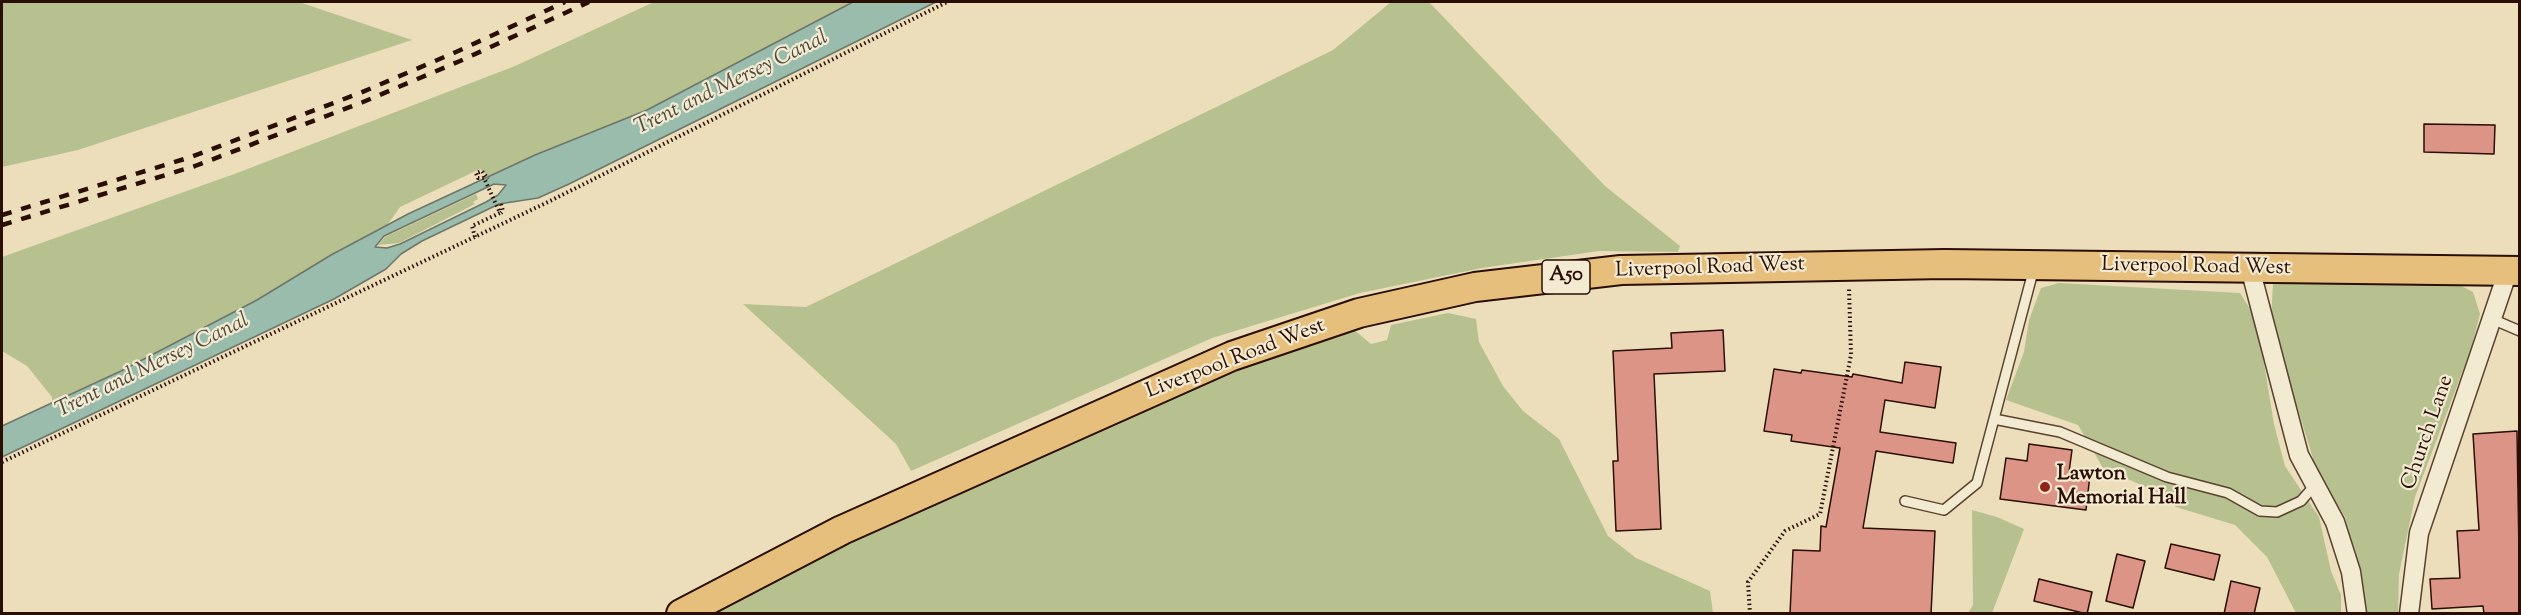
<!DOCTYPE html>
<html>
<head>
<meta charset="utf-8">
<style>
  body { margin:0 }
  #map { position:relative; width:2521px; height:615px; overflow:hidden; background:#ecdeba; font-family:"Sorts Mill Goudy",serif }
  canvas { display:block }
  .frame { position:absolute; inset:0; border:3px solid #2a0e02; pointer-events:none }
</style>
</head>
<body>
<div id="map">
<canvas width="2521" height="615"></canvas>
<div class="frame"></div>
</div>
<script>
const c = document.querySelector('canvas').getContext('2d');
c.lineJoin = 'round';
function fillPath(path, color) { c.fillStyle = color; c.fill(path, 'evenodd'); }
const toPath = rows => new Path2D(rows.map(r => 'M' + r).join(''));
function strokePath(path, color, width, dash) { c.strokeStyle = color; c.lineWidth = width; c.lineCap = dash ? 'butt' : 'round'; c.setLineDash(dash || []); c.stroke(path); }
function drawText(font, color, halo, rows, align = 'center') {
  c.font = font + ' "Sorts Mill Goudy",serif'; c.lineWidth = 4.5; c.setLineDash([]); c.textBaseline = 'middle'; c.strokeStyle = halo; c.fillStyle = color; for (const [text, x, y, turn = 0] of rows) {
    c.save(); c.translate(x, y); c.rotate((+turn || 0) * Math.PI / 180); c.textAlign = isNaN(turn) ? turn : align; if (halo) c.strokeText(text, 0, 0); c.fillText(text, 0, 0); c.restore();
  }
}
fillPath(toPath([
  [2,2,299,2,412,40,78,150,2,167],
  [654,2,853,2,647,110,535,155,489,177,480,169,400,207,388,224,257,300,121,371,52,402,52,397,27,366,2,351,2,257,237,173,515,66],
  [1391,2,1429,2,1605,186,1680,246,1678,252,1599,251,1482,268,1360,293,1212,338,911,471,896,444,743,304,806,307,1333,50],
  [476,194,478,199,473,202,475,204,399,243,378,245,385,237],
  [2448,279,2473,292,2480,314,2471,349,2415,497,2399,574,2398,613,2367,613,2345,517,2318,475,2271,321,2273,284],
  [2059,283,2240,293,2257,320,2274,424,2285,466,2319,517,2331,571,2341,595,2341,613,2296,613,2267,557,2235,525,2176,507,2161,494,2103,468,2078,425,2006,400,2024,352,2029,320,2041,288],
  [1448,313,1476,319,1479,342,1503,386,1523,411,1559,439,1608,536,1636,558,1710,591,1713,613,705,614,825,552,989,481,1219,374,1353,329,1371,344,1387,340,1391,325],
  [1972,510,1997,517,2024,529,1992,613,1968,613,1973,605]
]), '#b7c190');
const water = toPath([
  [853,2,936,2,569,184,538,198,499,204,422,241,401,254,386,269,334,299,2,457,2,426,121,371,257,300,331,255,408,214,535,155,647,110,853,2],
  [494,184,506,185,498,195,486,202,400,244,387,248,375,247,384,236,494,184]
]);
fillPath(water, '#99bcad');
strokePath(water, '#6d7669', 1.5);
const building = toPath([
  [2424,124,2495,125,2494,154,2424,152,2424,124],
  [1723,330,1725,371,1654,374,1661,529,1616,531,1613,461,1618,461,1613,351,1672,348,1671,333,1723,330],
  [1905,362,1941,367,1935,408,1885,400,1880,432,1956,443,1953,463,1876,451,1863,528,1935,531,1931,614,1790,614,1793,550,1820,551,1821,526,1826,527,1840,448,1791,441,1792,435,1764,431,1774,369,1801,373,1802,370,1852,377,1853,374,1902,383,1905,362],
  [2517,431,2520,614,2484,614,2483,606,2432,609,2430,579,2460,578,2457,531,2479,530,2473,434,2517,431],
  [2029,444,2072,450,2069,472,2090,475,2086,510,2000,499,2006,458,2027,461,2029,444],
  [2171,544,2220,555,2214,580,2165,568,2171,544],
  [2117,554,2145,561,2133,608,2106,601,2117,554],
  [2039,579,2092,592,2087,614,2034,601,2039,579],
  [2231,581,2260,588,2254,614,2224,614,2231,581]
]);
fillPath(building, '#db9486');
strokePath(building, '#2a0e02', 1.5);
const service = toPath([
  [2492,319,2520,331],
  [1994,419,2060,432,2167,477,2228,493,2260,511,2277,512,2301,501,2316,484],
  [1905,501,1944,510,1977,483,2034,268]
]);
const minor = toPath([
  [2250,268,2299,455,2335,522,2351,572,2357,614],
  [2409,614,2419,533,2508,271]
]);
const primary = toPath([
  [681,614,842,530,1232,356,1359,313,1475,287,1621,270,1945,264,2520,271]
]);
strokePath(service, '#5a4230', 12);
strokePath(minor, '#5a4230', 21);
strokePath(primary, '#2a0e02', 32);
strokePath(toPath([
  [501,204,503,211,501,213],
  [475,237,472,226,500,213,484,178,478,178,476,173,482,171,488,179],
  [2,462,548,202,947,2],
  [1750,614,1748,582,1785,531,1820,514,1851,355,1849,288]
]), '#2a0e02', 4, [1.5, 3]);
strokePath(service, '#f3ead2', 9);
strokePath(minor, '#f3ead2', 18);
strokePath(primary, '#e6bf7d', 28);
strokePath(toPath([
  [2,215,191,157,360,93,456,52,565,2],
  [2,225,195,166,363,102,460,61,589,2]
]), '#2a0e02', 4.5, [10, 10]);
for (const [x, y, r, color] of [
  [2045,487,6,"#8f2418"]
]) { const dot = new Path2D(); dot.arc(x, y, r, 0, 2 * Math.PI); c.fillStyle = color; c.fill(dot); strokePath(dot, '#f3ead2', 2); }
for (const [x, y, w] of [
  [1566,277,48]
]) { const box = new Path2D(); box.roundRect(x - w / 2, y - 17, w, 34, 4.5); c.fillStyle = '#f3ead2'; c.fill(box); strokePath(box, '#2a0e02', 1.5); }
drawText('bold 20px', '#2a0e02', null, [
  ["A50",1566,277]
]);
drawText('21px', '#2a0e02', '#f3ead2', [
  ["Liverpool Road West",2196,268,1],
  ["Liverpool Road West",1710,269,-2],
  ["Liverpool Road West",1236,360,-21],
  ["Church Lane",2429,433,-71]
]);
drawText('bold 21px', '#2a0e02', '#f3ead2', [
  ["Lawton",2057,475],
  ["Memorial Hall",2057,499]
], 'left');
drawText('italic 22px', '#514b3e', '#f3ead2', [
  ["Trent and Mersey Canal",732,84,-26],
  ["Trent and Mersey Canal",153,367,-26]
]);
</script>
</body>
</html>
